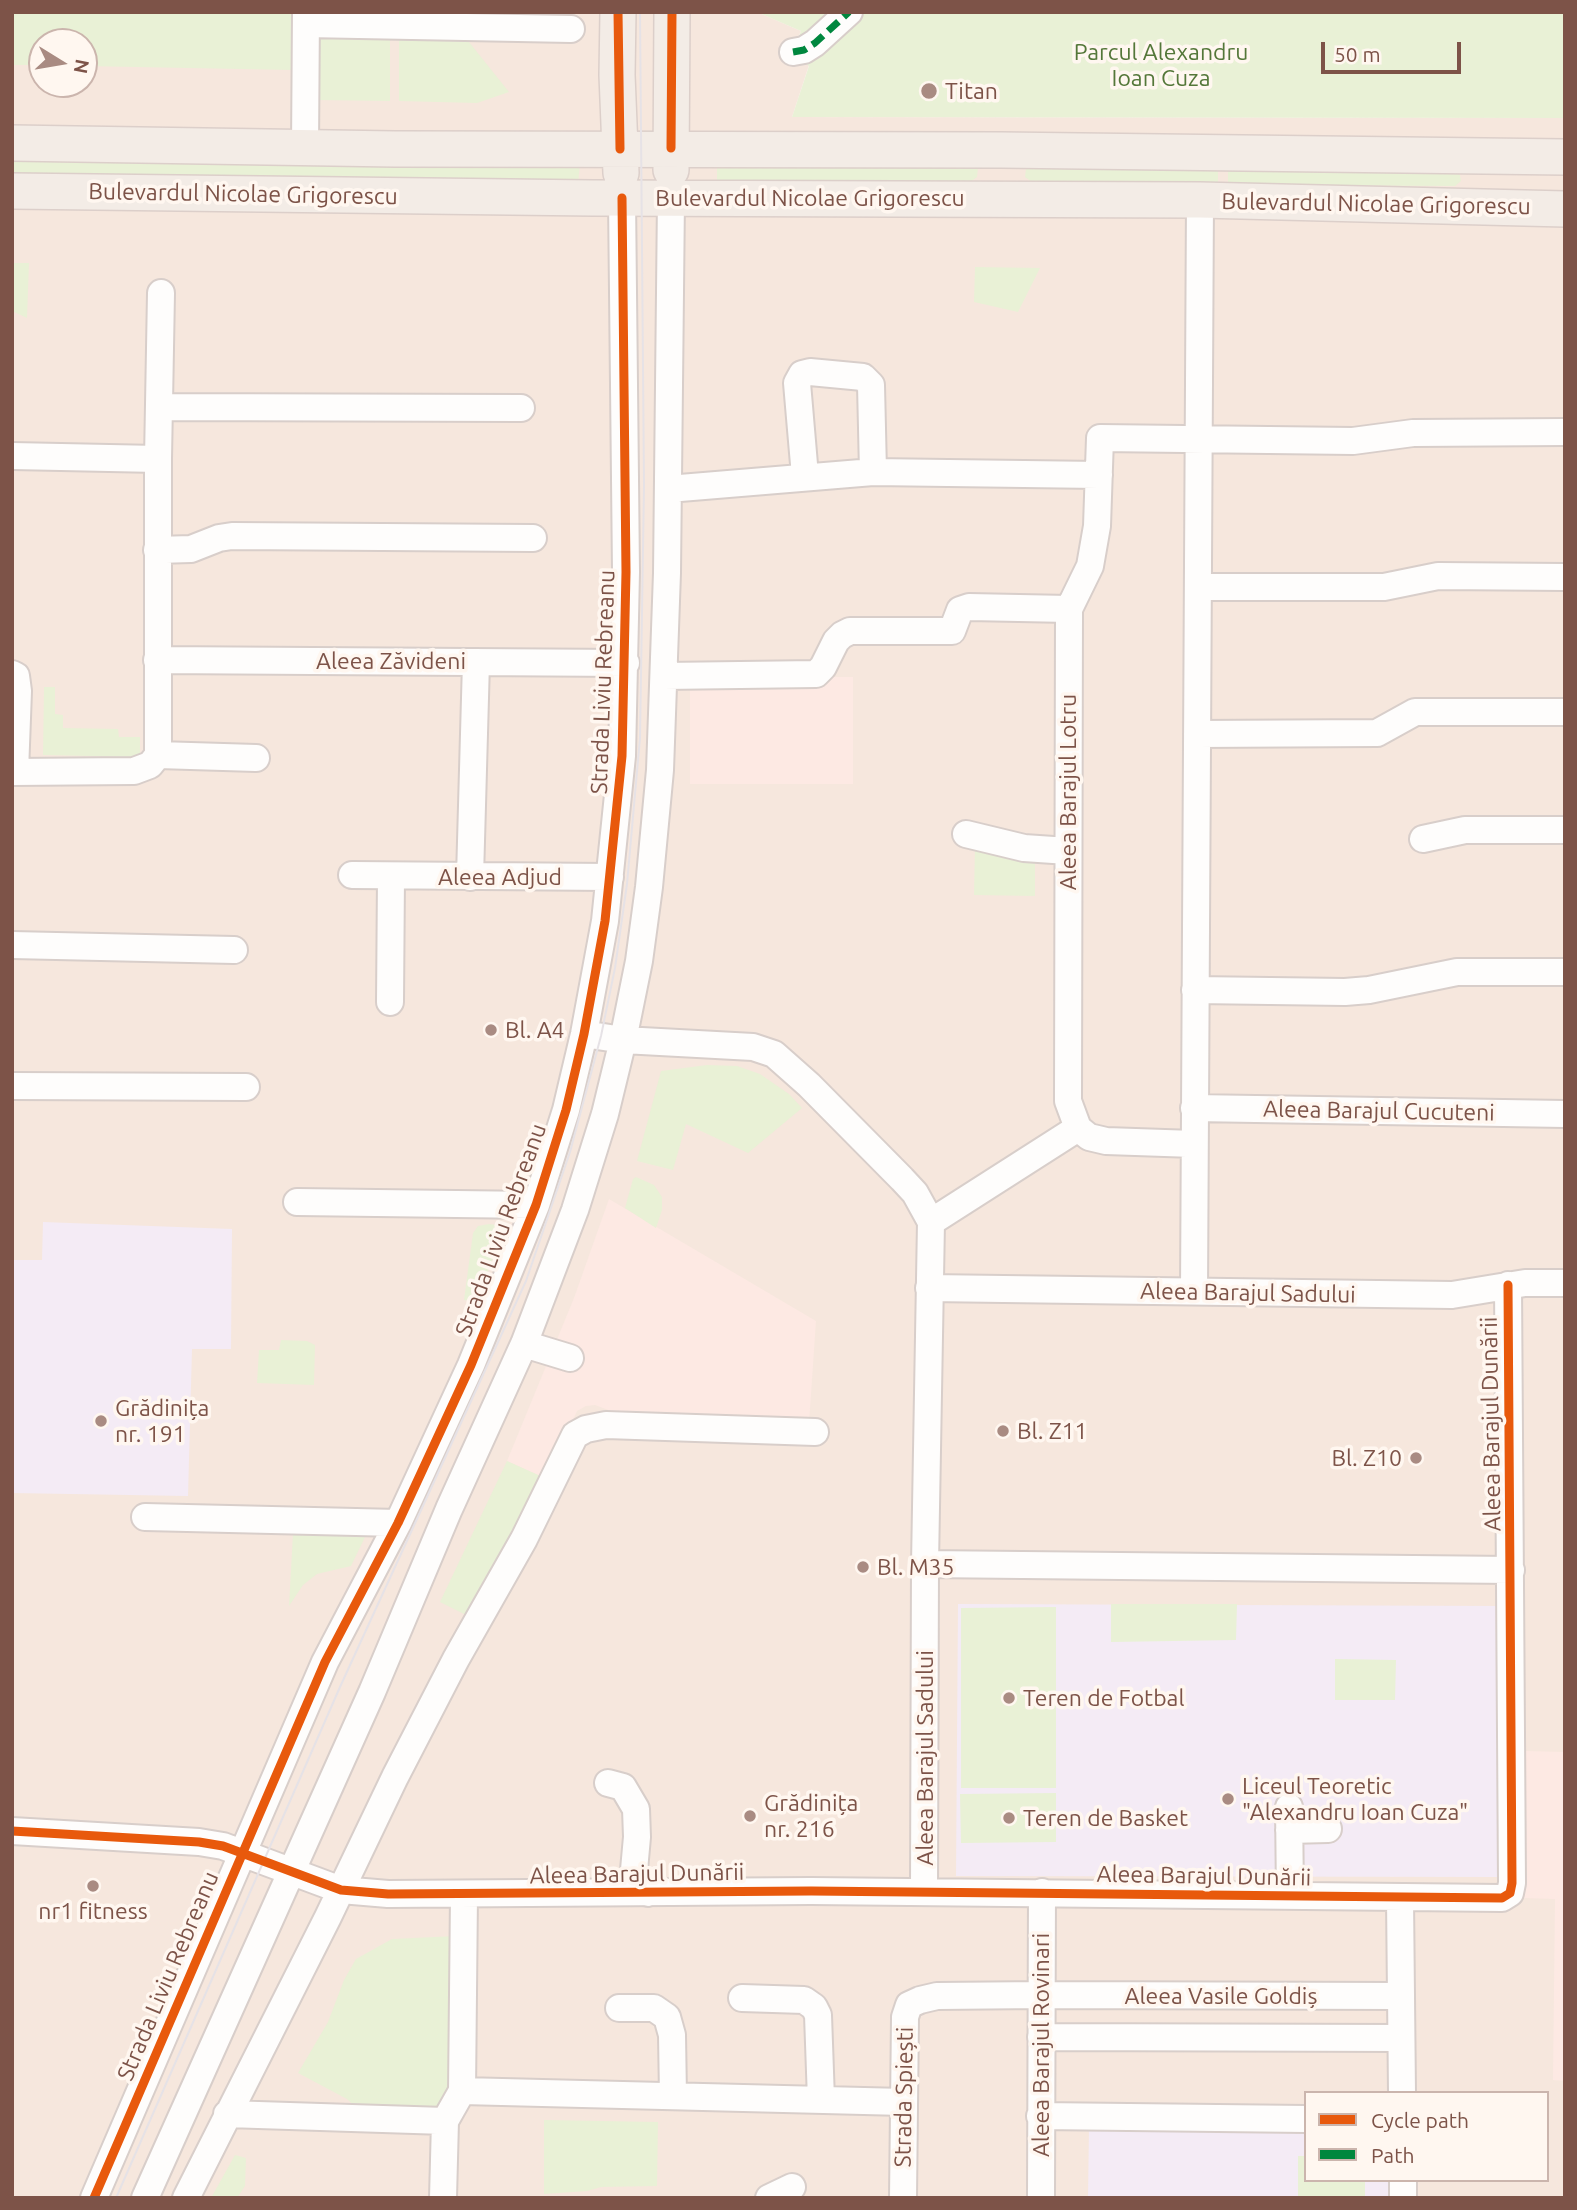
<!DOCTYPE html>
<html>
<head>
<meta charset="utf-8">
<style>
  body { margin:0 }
  #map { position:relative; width:1577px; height:2210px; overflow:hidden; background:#faf3ed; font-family:Ubuntu,sans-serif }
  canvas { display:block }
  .frame { position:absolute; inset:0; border:14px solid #7d5348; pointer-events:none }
  .legend { position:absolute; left:1304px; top:2091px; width:245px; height:91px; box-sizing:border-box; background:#fff7f0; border:2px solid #cbb5ad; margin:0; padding:9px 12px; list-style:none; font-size:21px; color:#7d5348 }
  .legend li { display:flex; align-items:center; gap:14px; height:35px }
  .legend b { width:35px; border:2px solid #cbb5ad }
  .north { position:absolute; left:28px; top:28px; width:70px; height:70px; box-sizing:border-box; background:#fff7f0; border:2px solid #cbb5ad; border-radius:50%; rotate:101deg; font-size:19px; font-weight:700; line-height:28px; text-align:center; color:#7d5348 }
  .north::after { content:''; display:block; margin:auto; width:24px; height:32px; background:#a98b82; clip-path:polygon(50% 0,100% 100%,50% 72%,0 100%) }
  .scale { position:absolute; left:1321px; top:42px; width:140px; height:32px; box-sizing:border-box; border:4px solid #7d5348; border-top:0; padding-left:9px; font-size:21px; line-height:24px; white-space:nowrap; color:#7d5348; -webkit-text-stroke:5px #fff7f0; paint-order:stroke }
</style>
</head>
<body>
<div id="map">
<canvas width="1577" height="2210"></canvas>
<div class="frame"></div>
<ul class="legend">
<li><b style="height:9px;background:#e8590c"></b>Cycle path</li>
<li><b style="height:9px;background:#00873e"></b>Path</li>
</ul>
<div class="north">N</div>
<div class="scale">50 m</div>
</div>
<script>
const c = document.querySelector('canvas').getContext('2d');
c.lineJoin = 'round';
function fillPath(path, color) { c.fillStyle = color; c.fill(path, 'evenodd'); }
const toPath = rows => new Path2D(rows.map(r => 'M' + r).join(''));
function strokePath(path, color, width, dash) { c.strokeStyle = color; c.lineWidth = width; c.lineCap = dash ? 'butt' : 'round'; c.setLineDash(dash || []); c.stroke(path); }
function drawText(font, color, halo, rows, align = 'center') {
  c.font = font + ' Ubuntu,sans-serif'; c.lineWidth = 7; c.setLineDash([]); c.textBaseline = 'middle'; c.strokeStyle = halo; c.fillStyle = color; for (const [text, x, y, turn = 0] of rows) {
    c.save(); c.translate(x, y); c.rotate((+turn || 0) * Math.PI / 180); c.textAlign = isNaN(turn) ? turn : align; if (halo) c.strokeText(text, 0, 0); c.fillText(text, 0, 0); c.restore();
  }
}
fillPath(toPath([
  [12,12,757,12,801,31,795,43,809,65,792,117,1565,118,1565,2198,12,2198],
  [42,42,84,42,84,84,42,84],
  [1306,2093,1547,2093,1547,2180,1306,2180]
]), '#f6e7dd');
fillPath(toPath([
  [690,677,853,677,853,784,690,784],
  [609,1199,816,1321,809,1423,652,1415,611,1411,595,1405,586,1406,577,1411,547,1479,507,1461,574,1298],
  [1525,1751,1565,1752,1565,2081,1553,2080,1555,1899,1524,1898]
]), '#fde9e3');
fillPath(toPath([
  [43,1222,232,1229,231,1349,192,1349,188,1496,12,1493,12,1260,42,1260],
  [958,1604,1499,1606,1499,1877,956,1876],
  [1089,2128,1306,2133,1306,2180,1393,2180,1393,2198,1088,2198]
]), '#f4ebf5');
fillPath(toPath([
  [12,12,294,12,293,70,84,66,84,42,42,42,42,65,12,65],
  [757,12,1565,12,1565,118,792,117,809,66,793,52,801,31],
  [315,36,390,36,390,101,315,100],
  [399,36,465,37,509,92,477,103,399,101],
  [12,155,580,163,578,184,12,177],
  [717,160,970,161,978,168,977,177,970,182,717,182],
  [1032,165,1218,168,1218,185,1032,182,1025,177,1026,169],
  [1228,170,1455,171,1460,175,1461,181,1455,186,1228,185],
  [12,263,29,263,27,318,12,311],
  [975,267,1040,268,1018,312,974,302],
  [44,687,55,687,55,714,63,715,63,728,118,729,119,737,140,737,140,757,43,755],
  [975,846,1035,852,1035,896,974,895],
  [707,1065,737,1066,760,1074,789,1094,802,1108,748,1153,686,1124,673,1170,637,1161,661,1071],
  [636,1177,654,1185,662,1197,662,1210,656,1228,625,1208,633,1179],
  [489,1224,504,1226,477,1302,464,1300,473,1233,478,1226],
  [281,1340,307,1341,315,1345,314,1385,257,1383,259,1350,279,1350],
  [507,1461,547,1479,476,1620,440,1602],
  [293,1533,366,1535,351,1566,317,1574,303,1585,289,1606],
  [1111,1604,1237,1604,1236,1640,1111,1642],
  [1056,1607,1056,1788,961,1788,961,1608],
  [1335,1659,1396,1660,1395,1700,1335,1700],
  [1056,1793,1056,1842,961,1843,960,1794],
  [456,1936,455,2087,443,2115,357,2108,347,2099,298,2073,328,2022,344,1980,356,1959,392,1939],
  [544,2120,658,2122,657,2186,601,2187,587,2191,544,2194],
  [235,2155,246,2158,245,2186,237,2198,211,2198],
  [1298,2156,1306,2156,1306,2180,1365,2180,1365,2198,1298,2198]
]), '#e9f1d6');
const minor = toPath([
  [306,24,571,29],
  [793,52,804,50,815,43,849,12],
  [305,147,306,12],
  [159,407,521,408],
  [12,456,158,459],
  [805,476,797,383,802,374,810,372,863,377,871,385,873,472],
  [668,489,873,472,1099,475],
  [157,550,191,549,219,538,232,536,533,538],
  [1198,587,1384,587,1438,576,1565,577],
  [157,660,626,663],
  [12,674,16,676,18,691,15,772],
  [664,676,816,674,823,667,836,641,842,635,850,631,952,631,960,610,969,607,1069,609],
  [1197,734,1377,733,1415,712,1565,712],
  [158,755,158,459,161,293],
  [158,755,256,758],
  [12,772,134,771,150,765,158,755],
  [966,834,1024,848,1068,851],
  [1423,839,1465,830,1565,830],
  [352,875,610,877],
  [470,877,476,662],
  [12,945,234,950],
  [1195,990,1345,992,1369,990,1457,972,1565,972],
  [390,1002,391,877],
  [584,1034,623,1040,753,1047,774,1054,809,1085,902,1179,915,1193,931,1222,925,1564,924,1891],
  [12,1086,246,1087],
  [1194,1108,1565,1114],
  [1194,1144,1106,1141,1089,1137,1078,1128,1068,1101,1069,609,1090,566,1097,526,1100,438,1353,441,1413,433,1565,432],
  [297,1202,536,1205],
  [931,1222,1078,1128],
  [929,1288,1452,1295,1525,1283,1565,1283],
  [1194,1291,1200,200],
  [524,1344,570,1358],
  [145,1517,398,1523],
  [925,1564,1511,1570],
  [608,1783,623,1787,636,1809,637,1837,634,1870,638,1885,648,1893],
  [1289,1807,1290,1896],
  [1289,1830,1328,1829],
  [12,1831,199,1842,223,1846,341,1890,388,1894,811,1891,1502,1898,1510,1893,1512,1883,1508,1285],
  [1400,1899,1402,2093],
  [742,1998,804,2000,814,2007,818,2015,821,2100],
  [619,2008,654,2008,667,2017,672,2035,673,2096],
  [1041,2037,1401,2038],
  [462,2091,904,2102],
  [227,2114,445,2121],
  [1040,2116,1306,2119],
  [1403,2180,1403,2198],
  [94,2198,325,1662,398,1523,471,1365,536,1205,566,1110,584,1034,605,921,622,756,626,572,622,198],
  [145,2198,372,1692,449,1509,524,1344,575,1210,605,1114,623,1040,639,961,649,887,660,770,667,573,671,198],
  [186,2198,328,1917,395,1777,456,1659,524,1539,575,1435,586,1429,606,1425,815,1432],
  [443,2198,445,2121,462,2091,464,1895],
  [769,2198,792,2187],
  [903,2198,905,2017,909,2005,920,2000,937,1996,1042,1995,1400,1996],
  [1041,2198,1042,1892]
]);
const major = toPath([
  [618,12,617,75,621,173],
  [12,143,395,149,1001,150,1565,157],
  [671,170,672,12],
  [12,191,593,198,1200,200,1565,209]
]);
strokePath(minor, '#d8ceca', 30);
strokePath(major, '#dccfca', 38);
strokePath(minor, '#fefdfc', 26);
strokePath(major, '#f3ece6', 35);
strokePath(toPath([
  [116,2198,340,1687,526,1281,570,1152,601,1036,615,968,627,884,640,738,644,486,640,12]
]), '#e6e2e6', 2);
strokePath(toPath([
  [793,52,804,50,815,43,849,12]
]), '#00873e', 7, [14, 7]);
strokePath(toPath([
  [618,12,620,149],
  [671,148,672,12],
  [12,1831,199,1842,223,1846,341,1890,388,1894,811,1891,1502,1898,1510,1893,1512,1883,1508,1285],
  [94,2198,325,1662,398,1523,471,1365,536,1205,566,1110,584,1034,605,921,622,756,626,572,622,198]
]), '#e8590c', 9);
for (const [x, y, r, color] of [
  [929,91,9,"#a98b82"],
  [491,1030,7,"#a98b82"],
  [101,1421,7,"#a98b82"],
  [1003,1431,7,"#a98b82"],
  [1416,1458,7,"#a98b82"],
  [863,1567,7,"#a98b82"],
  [1009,1698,7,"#a98b82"],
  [1228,1799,7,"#a98b82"],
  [750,1816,7,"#a98b82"],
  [1009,1818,7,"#a98b82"],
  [93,1886,7,"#a98b82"]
]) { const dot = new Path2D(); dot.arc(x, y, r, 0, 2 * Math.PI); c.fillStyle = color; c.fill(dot); strokePath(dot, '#fff7f0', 2.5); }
drawText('23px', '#547739', '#fff7f0', [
  ["Parcul Alexandru",1161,52],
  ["Ioan Cuza",1161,78]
]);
drawText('23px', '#7d5348', '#fff7f0', [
  ["Titan",945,91],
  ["Bl. A4",505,1030],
  ["Grădinița",115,1408],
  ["nr. 191",115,1434],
  ["Bl. Z11",1017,1431],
  ["Bl. Z10",1402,1458,"right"],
  ["Bl. M35",877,1567],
  ["Teren de Fotbal",1023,1698],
  ["Liceul Teoretic",1242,1786],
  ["\"Alexandru Ioan Cuza\"",1242,1812],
  ["Grădinița",764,1803],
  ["nr. 216",764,1829],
  ["Teren de Basket",1023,1818],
  ["nr1 fitness",93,1911,"center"]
], 'left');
drawText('23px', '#7d5348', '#fff7f0', [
  ["Bulevardul Nicolae Grigorescu",243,194,1],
  ["Bulevardul Nicolae Grigorescu",810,198],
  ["Bulevardul Nicolae Grigorescu",1376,204,1],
  ["Aleea Zăvideni",391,661],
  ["Strada Liviu Rebreanu",603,682,-88],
  ["Aleea Barajul Lotru",1068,792,-90],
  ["Aleea Adjud",500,877],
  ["Aleea Barajul Cucuteni",1379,1111,1],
  ["Strada Liviu Rebreanu",501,1230,-70],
  ["Aleea Barajul Sadului",1248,1293,1],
  ["Aleea Barajul Dunării",1491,1424,-91],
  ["Aleea Barajul Sadului",925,1758,-90],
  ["Aleea Barajul Dunării",637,1874,-1],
  ["Aleea Barajul Dunării",1204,1876,1],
  ["Strada Liviu Rebreanu",168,1976,-67],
  ["Aleea Vasile Goldiș",1221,1996],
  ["Aleea Barajul Rovinari",1041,2045,-90],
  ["Strada Spiești",904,2097,-89]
]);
</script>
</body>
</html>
